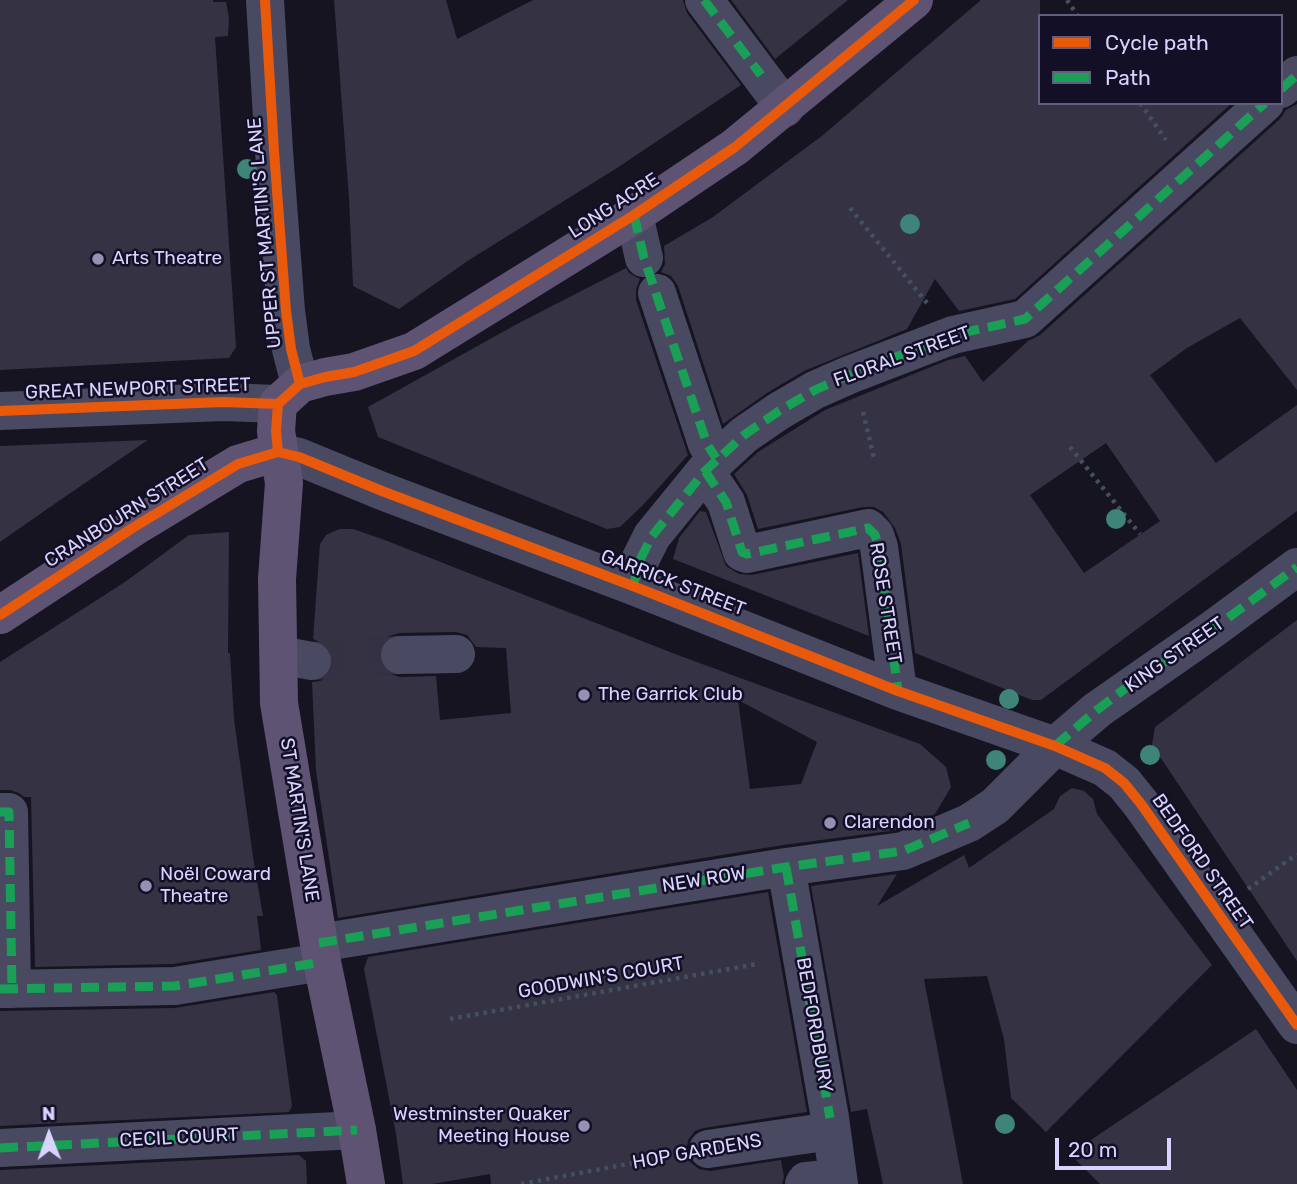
<!DOCTYPE html>
<html>
<head>
<meta charset="utf-8">
<style>
  body { margin:0 }
  #map { position:relative; width:1297px; height:1184px; overflow:hidden; background:#161421; font-family:Rubik,sans-serif }
  canvas { display:block }
  .legend { position:absolute; left:1038px; top:14px; width:245px; height:91px; box-sizing:border-box; background:#130f26; border:2px solid #625e7d; margin:0; padding:9px 12px; list-style:none; font-size:21px; color:#d9d4ff }
  .legend li { display:flex; align-items:center; gap:14px; height:35px }
  .legend b { width:35px; border:2px solid #625e7d }
  .north { position:absolute; left:14px; top:1100px; width:70px; height:70px; -webkit-text-stroke:5px #130f26; paint-order:stroke; rotate:359deg; font-size:19px; font-weight:700; line-height:28px; text-align:center; color:#d9d4ff }
  .north::after { content:''; display:block; margin:auto; width:24px; height:32px; background:#d9d4ff; clip-path:polygon(50% 0,100% 100%,50% 72%,0 100%) }
  .scale { position:absolute; left:1055px; top:1138px; width:116px; height:32px; box-sizing:border-box; border:4px solid #d9d4ff; border-top:0; padding-left:9px; font-size:21px; line-height:24px; white-space:nowrap; color:#d9d4ff; -webkit-text-stroke:5px #130f26; paint-order:stroke }
</style>
</head>
<body>
<div id="map">
<canvas width="1297" height="1184"></canvas>
<ul class="legend">
<li><b style="height:9px;background:#e8590c"></b>Cycle path</li>
<li><b style="height:9px;background:#1a9f57"></b>Path</li>
</ul>
<div class="north">N</div>
<div class="scale">20 m</div>
</div>
<script>
const c = document.querySelector('canvas').getContext('2d');
c.lineJoin = 'round';
function fillPath(path, color) { c.fillStyle = color; c.fill(path, 'evenodd'); }
const toPath = rows => new Path2D(rows.map(r => 'M' + r).join(''));
function strokePath(path, color, width, dash) { c.strokeStyle = color; c.lineWidth = width; c.lineCap = dash ? 'butt' : 'round'; c.setLineDash(dash || []); c.stroke(path); }
function drawText(font, color, halo, rows, align = 'center') {
  c.font = font + ' Rubik,sans-serif'; c.lineWidth = 5; c.setLineDash([]); c.textBaseline = 'middle'; c.strokeStyle = halo; c.fillStyle = color; for (const [text, x, y, turn = 0] of rows) {
    c.save(); c.translate(x, y); c.rotate((+turn || 0) * Math.PI / 180); c.textAlign = isNaN(turn) ? turn : align; if (halo) c.strokeText(text, 0, 0); c.fillText(text, 0, 0); c.restore();
  }
}
fillPath(toPath([
  [0,0,213,0,213,2,226,2,229,18,228,36,215,37,236,347,229,358,0,370],
  [334,0,446,0,457,39,533,0,683,0,687,13,741,85,617,168,469,260,399,309,353,286,349,198],
  [731,0,848,0,775,59],
  [981,0,1040,0,1040,103,1232,103,1015,299,959,311,935,279,907,329,804,371,767,393,723,424,678,286,671,276,661,272,665,264,664,246,713,217,823,135],
  [1297,104,1297,390,1240,318,1187,348,1150,375,1216,463,1297,405,1297,511,1041,700,1032,700,915,653,901,544,895,528,883,512,874,507,863,507,758,529,747,495,734,474,758,452,825,410,948,360,965,356,983,382,1028,341,1040,335,1280,119,1286,110],
  [1106,443,1160,521,1084,573,1030,495],
  [626,268,629,273,640,279,636,289,636,300,688,455,644,504,620,527,607,529,378,437,368,407,517,324],
  [148,440,53,505,0,542,0,446],
  [700,511,706,512,726,566,739,574,752,575,858,553,869,636,673,559,679,538],
  [339,529,353,529,382,539,675,654,920,744,946,767,951,787,935,814,897,830,783,845,338,918,316,771,312,682,320,681,328,676,334,664,332,653,327,645,313,639,320,544,326,535],
  [456,632,467,635,476,647,506,648,511,713,440,720,436,676,400,677,389,674,381,666,378,656,381,645,389,636,400,633],
  [738,700,817,742,801,784,750,789],
  [229,532,228,653,230,653,234,719,253,857,263,916,257,916,261,950,173,964,35,967,31,797,24,797,19,793,10,790,0,790,0,662,125,582,189,535],
  [1297,620,1297,961,1152,745,1155,727],
  [1072,788,1084,791,1093,799,1097,814,1212,965,1046,1132,1011,1098,1004,1039,987,976,924,979,963,1184,883,1184,867,1109,851,1112,811,886,897,874,877,906,964,855,969,868,1054,809,1060,796],
  [768,892,807,1112,704,1128,695,1131,688,1140,686,1151,691,1163,699,1169,710,1171,781,1160,784,1177,782,1184,491,1184,490,1174,432,1184,403,1184,396,1134,364,969,368,957],
  [274,992,277,995,292,1106,289,1112,0,1126,0,1011,175,1008],
  [1256,1029,1297,1090,1297,1184,1100,1184,1070,1154],
  [299,1155,306,1161,307,1184,0,1184,0,1170]
]), '#343243');
strokePath(toPath([
  [312,661,400,655]
]), '#333142', 38, [38, 19]);
strokePath(toPath([
  [1067,0,1078,16],
  [1140,103,1166,140],
  [850,208,927,303],
  [863,412,874,458],
  [1070,447,1140,534],
  [1248,889,1297,854],
  [450,1019,757,964],
  [521,1184,671,1156]
]), '#44505f', 4.5, [3.5, 5]);
strokePath(toPath([
  [265,0,274,151,286,311,291,349,300,384],
  [704,0,785,108],
  [1281,89,1297,75],
  [634,215,644,258],
  [657,293,707,444,716,458],
  [0,411,223,402,278,404],
  [278,452,299,457,382,491,633,586,898,691,1055,746,1105,768,1124,783,1141,804,1297,1025],
  [705,471,726,502,742,552,747,554,868,528,875,535,879,547,898,691],
  [633,586,641,558,652,536,705,471,744,435,779,411,815,390,849,375,953,335,1025,319,1265,103],
  [279,655,312,661],
  [400,655,456,654],
  [0,812,9,812,12,989],
  [786,867,830,1118,839,1184],
  [319,943,786,867,903,851,969,823,995,806,1055,746,1097,710,1213,629,1297,567],
  [0,989,175,986,322,962],
  [0,1148,357,1130],
  [708,1149,831,1131],
  [804,1184,806,1181,838,1178]
]), '#4a4962', 38);
strokePath(toPath([
  [0,615,134,527,238,464,278,452],
  [366,1184,357,1130,322,962,279,703,277,579,284,483,276,431,278,404,300,384,325,377,354,372,414,351,634,215,735,147,914,0]
]), '#5e5373', 38);
strokePath(toPath([
  [704,0,761,75],
  [1281,89,1297,75],
  [634,215,644,258,707,444,716,458],
  [705,471,726,502,742,552,747,554,868,528,875,535,879,547,898,691],
  [633,586,641,558,652,536,705,471,744,435,779,411,815,390,849,375,953,335,1025,319,1265,103],
  [1055,746,1097,710,1131,684,1213,629,1297,567],
  [0,812,9,812,12,989],
  [786,867,830,1118],
  [319,943,786,867,903,851,969,823],
  [0,989,175,986,322,962],
  [0,1148,357,1130]
]), '#1a9f57', 9, [18, 9]);
strokePath(toPath([
  [265,0,274,151,286,311,291,349,300,384],
  [0,411,223,402,278,404],
  [278,452,276,431,278,404,300,384,325,377,354,372,414,351,634,215,735,147,914,0],
  [0,615,134,527,238,464,278,452,299,457,382,491,633,586,898,691,1055,746,1105,768,1124,783,1141,804,1297,1025]
]), '#e8590c', 10);
c.fillStyle = '#3e8478';
for (const [x, y] of [
  [247,169],
  [910,224],
  [1116,519],
  [1009,699],
  [1150,755],
  [996,760],
  [1005,1124]
]) { c.beginPath(); c.arc(x, y, 10, 0, 2 * Math.PI); c.fill(); }
for (const [x, y, r, color] of [
  [98,259,7,"#9591b1"],
  [584,695,7,"#9591b1"],
  [830,823,7,"#9591b1"],
  [146,886,7,"#9591b1"],
  [584,1126,7,"#9591b1"]
]) { const dot = new Path2D(); dot.arc(x, y, r, 0, 2 * Math.PI); c.fillStyle = color; c.fill(dot); strokePath(dot, '#130f26', 2.5); }
drawText('19px', '#d9d4ff', '#130f26', [
  ["LONG ACRE",614,206,-33],
  ["UPPER ST MARTIN'S LANE",265,233,-95],
  ["FLORAL STREET",902,357,-20],
  ["GREAT NEWPORT STREET",138,389,-2],
  ["CRANBOURN STREET",127,513,-32],
  ["GARRICK STREET",673,583,21],
  ["ROSE STREET",885,603,81],
  ["KING STREET",1175,655,-35],
  ["ST MARTIN'S LANE",299,820,81],
  ["BEDFORD STREET",1202,862,55],
  ["NEW ROW",704,880,-9],
  ["GOODWIN'S COURT",601,978,-10],
  ["BEDFORDBURY",814,1025,80],
  ["CECIL COURT",179,1138,-3],
  ["HOP GARDENS",697,1152,-10]
]);
drawText('19px', '#d9d4ff', '#130f26', [
  ["Arts Theatre",112,259],
  ["The Garrick Club",598,695],
  ["Clarendon",844,823],
  ["Noël Coward",160,875],
  ["Theatre",160,897],
  ["Westminster Quaker",570,1115,"right"],
  ["Meeting House",570,1137,"right"]
], 'left');
</script>
</body>
</html>
